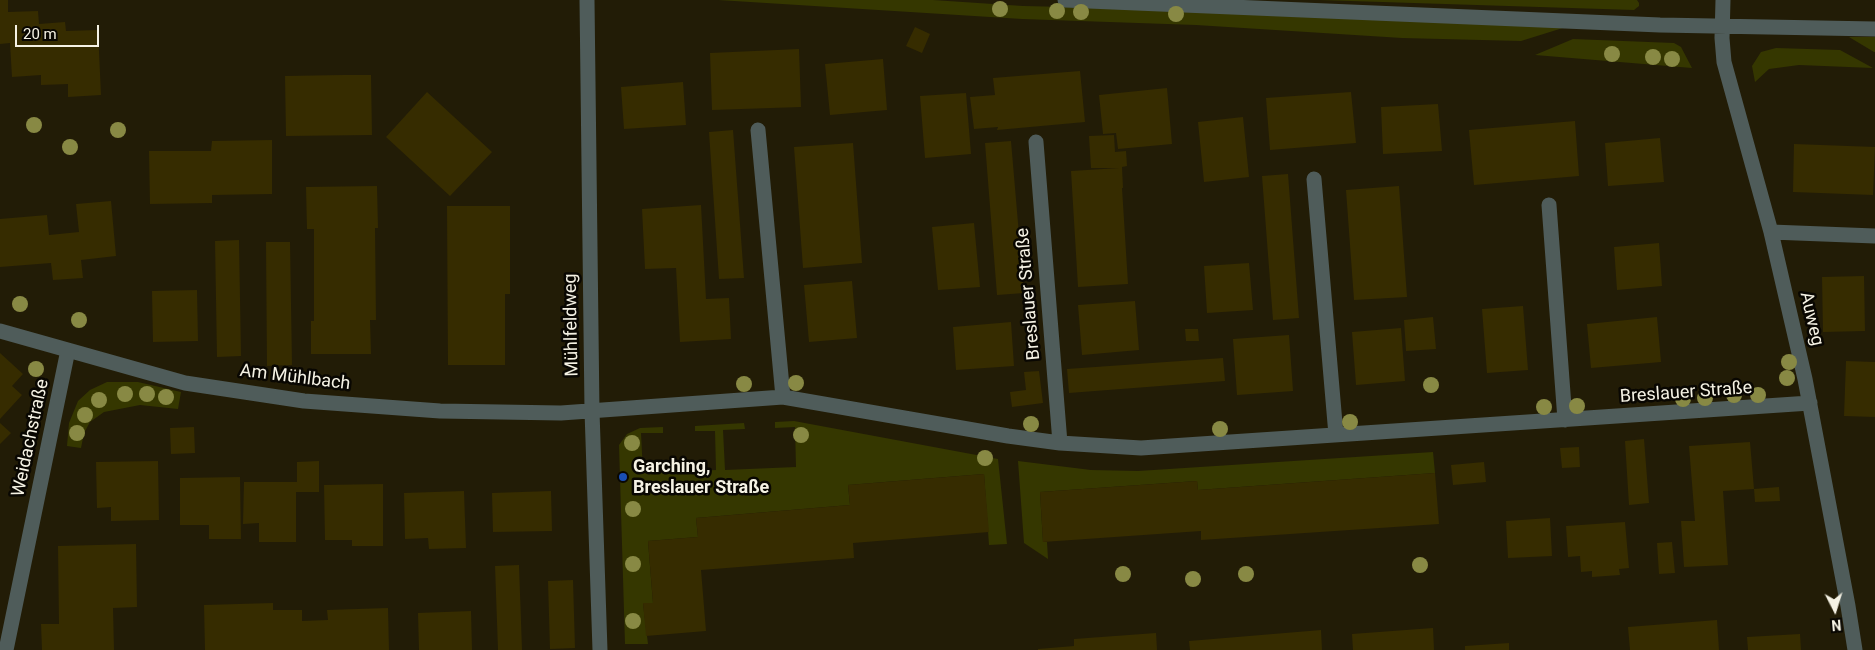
<!DOCTYPE html>
<html>
<head>
<meta charset="utf-8">
<style>
  body { margin:0 }
  #map { position:relative; width:1875px; height:650px; overflow:hidden; background:#221c06; font-family:Roboto,sans-serif }
  canvas { display:block }
  .north { position:absolute; left:1810px; top:585px; width:50px; height:50px; -webkit-text-stroke:4px #090702; paint-order:stroke; rotate:175deg; font-size:14px; font-weight:700; line-height:20px; text-align:center; color:#f5f2e4 }
  .north::after { content:''; display:block; margin:auto; width:18px; height:22px; background:#f5f2e4; clip-path:polygon(50% 0,100% 100%,50% 72%,0 100%) }
  .scale { position:absolute; left:15px; top:25px; width:84px; height:22px; box-sizing:border-box; border:2px solid #f5f2e4; border-top:0; padding-left:6px; font-size:15px; line-height:18px; white-space:nowrap; color:#f5f2e4; -webkit-text-stroke:4px #090702; paint-order:stroke }
</style>
</head>
<body>
<div id="map">
<canvas width="1875" height="650"></canvas>
<div class="north">N</div>
<div class="scale">20 m</div>
</div>
<script>
const c = document.querySelector('canvas').getContext('2d');
c.lineJoin = 'round';
function fillPath(path, color) { c.fillStyle = color; c.fill(path, 'evenodd'); }
const toPath = rows => new Path2D(rows.map(r => 'M' + r).join(''));
function strokePath(path, color, width, dash) { c.strokeStyle = color; c.lineWidth = width; c.lineCap = dash ? 'butt' : 'round'; c.setLineDash(dash || []); c.stroke(path); }
function drawText(font, color, halo, rows, align = 'center') {
  c.font = font + ' Roboto,sans-serif'; c.lineWidth = 5; c.setLineDash([]); c.textBaseline = 'middle'; c.strokeStyle = halo; c.fillStyle = color; for (const [text, x, y, turn = 0] of rows) {
    c.save(); c.translate(x, y); c.rotate((+turn || 0) * Math.PI / 180); c.textAlign = isNaN(turn) ? turn : align; if (halo) c.strokeText(text, 0, 0); c.fillText(text, 0, 0); c.restore();
  }
}
fillPath(toPath([
  [718,0,933,0,1023,6,1196,10,1566,27,1521,41,1402,38,1196,25,1022,19],
  [1319,0,1637,0,1639,3,1639,6,1634,10],
  [1849,37,1875,37,1875,52,1874,52],
  [1573,39,1674,43,1681,47,1692,68,1535,55],
  [1776,48,1840,50,1873,68,1799,65,1769,69,1755,82,1752,66,1761,52],
  [107,382,138,382,181,392,178,409,140,405,104,412,90,422,84,433,81,448,67,446,69,423,78,401,90,390],
  [794,421,998,459,1007,544,989,545,984,474,848,485,850,505,696,518,698,537,648,541,653,603,643,604,648,644,625,644,619,445,627,434,640,428,663,427,663,433,641,433,643,473,716,470,715,431,695,431,695,426,744,423,745,429,723,430,725,470,796,467,795,427,775,428,775,422],
  [1433,452,1435,473,1198,490,1197,481,1040,492,1043,542,1047,542,1048,559,1024,543,1018,461,1091,470,1138,471]
]), '#353700');
fillPath(toPath([
  [0,0,8,0,8,12,38,11,39,24,65,22,66,31,98,30,101,95,68,97,68,84,41,85,41,75,12,77,10,43,0,44],
  [915,27,930,34,922,53,906,46],
  [799,49,801,107,712,110,710,53],
  [883,59,887,110,830,115,825,64],
  [1080,71,1085,122,997,130,998,127,974,129,970,97,995,95,993,78],
  [343,75,371,75,372,135,286,136,285,76],
  [683,82,686,125,624,129,621,87],
  [1167,88,1172,144,1118,149,1116,133,1103,134,1099,95],
  [427,92,492,152,450,196,386,137],
  [1351,92,1356,143,1270,150,1266,98],
  [966,93,971,154,925,158,920,96],
  [1438,104,1442,151,1383,154,1381,107],
  [1243,117,1249,177,1204,182,1198,122],
  [1575,121,1579,176,1474,185,1469,130],
  [733,130,744,278,719,279,709,132],
  [1114,135,1115,152,1126,151,1127,166,1122,167,1123,188,1122,188,1128,284,1078,287,1071,171,1119,168,1091,168,1089,136],
  [1660,138,1664,182,1608,186,1605,143],
  [272,140,272,194,212,195,212,203,150,204,149,151,211,151,212,141],
  [1011,141,1024,293,997,295,985,143],
  [853,143,862,263,803,268,794,147],
  [1794,144,1875,147,1873,195,1793,192],
  [1288,174,1299,318,1273,320,1262,176],
  [377,186,378,228,375,228,376,320,370,320,371,354,311,354,311,321,314,321,314,229,307,229,306,187],
  [1399,186,1407,297,1354,300,1346,190],
  [111,201,116,256,81,260,83,278,53,280,51,263,0,267,0,219,47,215,49,235,79,232,76,204],
  [701,205,706,299,729,298,731,339,680,342,676,268,645,269,642,209],
  [447,206,510,206,510,294,505,294,505,365,448,365],
  [974,223,980,287,938,290,932,227],
  [239,240,241,356,217,357,215,241],
  [266,242,290,242,292,365,267,366],
  [1659,243,1662,286,1617,290,1614,247],
  [1249,263,1253,310,1207,313,1204,266],
  [1864,276,1865,331,1823,332,1822,277],
  [852,281,857,338,809,342,804,285],
  [197,290,198,341,153,342,152,291],
  [1135,301,1139,350,1082,355,1078,305],
  [1523,306,1528,370,1487,373,1482,309],
  [1433,317,1436,349,1406,351,1404,320],
  [1657,317,1661,362,1591,368,1587,324],
  [1011,322,1014,366,956,370,953,327],
  [1401,328,1405,381,1356,385,1352,332],
  [1185,329,1198,329,1199,341,1186,341],
  [1289,335,1293,391,1237,395,1233,339],
  [0,353,23,374,12,386,22,395,0,419],
  [1223,358,1225,381,1069,393,1067,369],
  [1846,361,1875,362,1875,417,1844,416],
  [1039,371,1043,403,1012,407,1010,392,1026,390,1024,372],
  [0,423,11,433,0,444],
  [194,427,195,453,171,454,170,428],
  [1644,439,1649,503,1629,505,1625,441],
  [1750,442,1754,489,1779,487,1780,501,1755,502,1754,489,1723,491,1728,565,1684,567,1681,521,1695,521,1689,446],
  [1579,447,1580,467,1562,468,1560,448],
  [158,461,159,520,111,521,111,507,97,508,96,462],
  [319,461,319,492,296,492,296,542,259,542,259,523,243,524,244,482,297,482,297,462],
  [1484,462,1486,482,1453,485,1451,465],
  [1435,473,1439,524,1201,540,1201,531,1043,542,1040,492,1197,481,1198,490],
  [984,474,989,532,853,543,854,558,701,570,706,631,646,636,643,603,653,603,648,541,698,537,696,518,850,505,848,485],
  [240,477,241,539,209,539,209,525,180,525,180,478],
  [383,484,383,546,352,546,352,540,325,540,324,485],
  [464,491,466,548,429,549,428,538,405,539,404,493],
  [551,491,552,531,493,532,492,493],
  [1550,518,1552,556,1508,558,1506,521],
  [1625,522,1629,568,1619,569,1620,575,1592,577,1592,571,1581,572,1580,556,1568,557,1566,526],
  [1672,542,1675,573,1659,574,1657,543],
  [136,544,137,607,113,608,114,650,42,650,41,624,59,624,58,546],
  [519,565,522,650,498,650,495,566],
  [573,580,575,648,550,649,548,581],
  [273,603,273,610,302,610,302,621,328,620,327,610,388,608,389,650,205,650,204,605],
  [471,611,472,650,419,650,418,613],
  [1717,620,1719,650,1630,650,1628,627],
  [1433,628,1434,650,1353,650,1352,634],
  [1321,630,1322,650,1190,650,1189,641],
  [1156,633,1157,650,1038,650,1038,649,1074,646,1074,639],
  [1800,634,1801,650,1748,650,1747,637],
  [1509,643,1509,650,1465,650,1465,646]
]), '#362c00');
strokePath(toPath([
  [587,0,592,411,600,650],
  [1065,0,1660,25,1875,29],
  [1723,0,1722,38,1724,62,1771,232,1805,379,1848,606,1855,650],
  [758,130,783,397],
  [1036,142,1060,443],
  [1314,179,1336,435],
  [1549,205,1565,420],
  [1771,232,1875,236],
  [0,331,185,383,304,401,440,411,561,413,783,397,1008,436,1060,443,1141,448,1810,403],
  [6,650,68,350]
]), '#4f5c5a', 15);
c.fillStyle = '#888944';
for (const [x, y] of [
  [1000,9],
  [1057,11],
  [1081,12],
  [1176,14],
  [1612,54],
  [1653,57],
  [1672,59],
  [34,125],
  [118,130],
  [70,147],
  [20,304],
  [79,320],
  [1789,362],
  [36,369],
  [1787,378],
  [796,383],
  [744,384],
  [1431,385],
  [125,394],
  [147,394],
  [1734,395],
  [1758,395],
  [166,397],
  [1705,398],
  [1683,399],
  [99,400],
  [1577,406],
  [1544,407],
  [85,415],
  [1350,422],
  [1031,424],
  [1220,429],
  [77,433],
  [801,435],
  [632,443],
  [985,458],
  [633,509],
  [633,564],
  [1420,565],
  [1123,574],
  [1246,574],
  [1193,579],
  [633,621]
]) { c.beginPath(); c.arc(x, y, 8, 0, 2 * Math.PI); c.fill(); }
for (const [x, y, r, color] of [
  [623,477,5,"#1a4fb4"]
]) { const dot = new Path2D(); dot.arc(x, y, r, 0, 2 * Math.PI); c.fillStyle = color; c.fill(dot); strokePath(dot, '#090702', 2); }
drawText('18px', '#f5f2e4', '#090702', [
  ["Breslauer Straße",1029,294,-95],
  ["Auweg",1811,319,77],
  ["Mühlfeldweg",572,325,-91],
  ["Am Mühlbach",295,378,7],
  ["Breslauer Straße",1686,393,-4],
  ["Weidachstraße",31,438,-78]
]);
drawText('bold 18px', '#f5f2e4', '#090702', [
  ["Garching,",633,467],
  ["Breslauer Straße",633,488]
], 'left');
</script>
</body>
</html>
